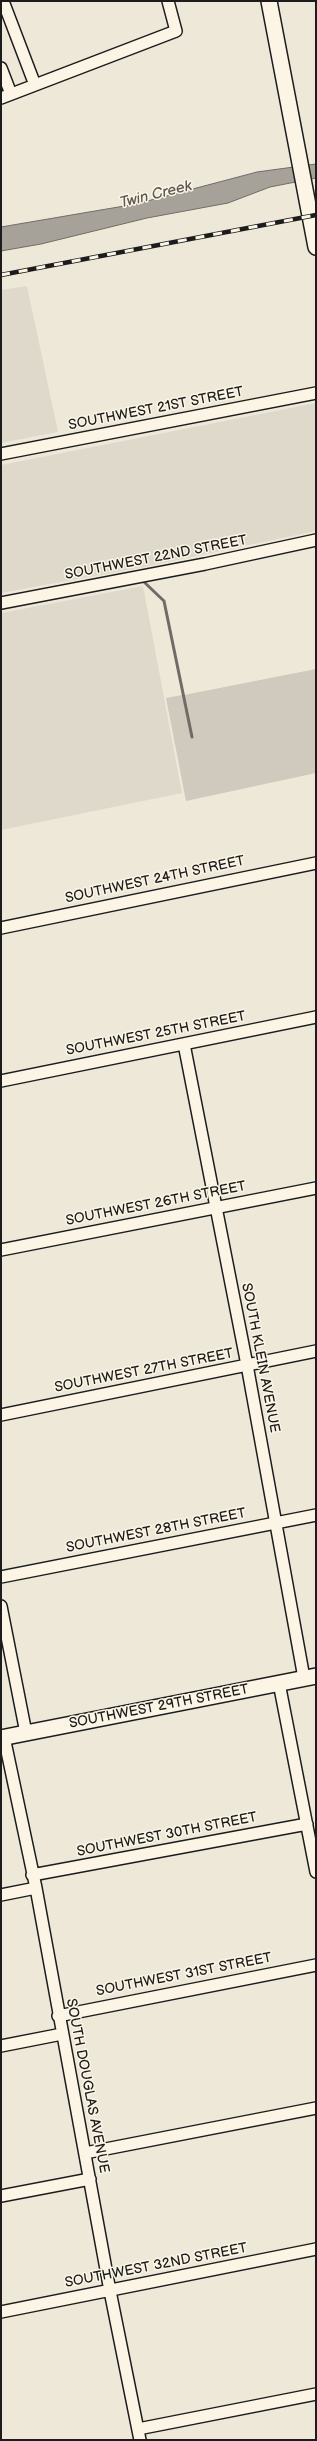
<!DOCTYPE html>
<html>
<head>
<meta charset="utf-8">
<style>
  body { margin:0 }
  #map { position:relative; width:317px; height:2441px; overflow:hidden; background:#eee8d9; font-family:"Balsamiq Sans",sans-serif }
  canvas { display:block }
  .frame { position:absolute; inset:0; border:2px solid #1c1c1c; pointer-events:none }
</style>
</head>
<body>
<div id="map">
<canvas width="317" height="2441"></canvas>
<div class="frame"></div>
</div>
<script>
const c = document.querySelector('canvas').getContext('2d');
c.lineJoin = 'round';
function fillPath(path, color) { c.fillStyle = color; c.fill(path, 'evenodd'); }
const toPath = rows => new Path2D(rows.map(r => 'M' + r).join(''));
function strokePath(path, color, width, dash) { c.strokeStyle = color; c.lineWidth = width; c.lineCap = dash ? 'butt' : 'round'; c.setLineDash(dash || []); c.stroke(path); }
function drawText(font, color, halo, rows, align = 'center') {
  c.font = font + ' "Balsamiq Sans",sans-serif'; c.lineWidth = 3; c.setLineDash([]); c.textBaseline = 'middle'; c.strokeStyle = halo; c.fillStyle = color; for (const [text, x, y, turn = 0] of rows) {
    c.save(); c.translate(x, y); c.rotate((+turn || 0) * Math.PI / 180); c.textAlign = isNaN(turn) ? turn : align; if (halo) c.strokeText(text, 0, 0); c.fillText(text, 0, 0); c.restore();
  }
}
fillPath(toPath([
  [27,286,58,432,1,443,1,290],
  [316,403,316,531,144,567,1,593,1,465],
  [143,586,182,793,1,830,1,613]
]), '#ded9cb');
fillPath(toPath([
  [316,669,316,773,186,801,166,698,182,695,192,738,184,695]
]), '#cfcabd');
const water = toPath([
  [316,164,316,178,270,187,228,203,147,218,41,244,1,251,1,227,136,204,257,172,316,164]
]);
fillPath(water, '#a7a299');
strokePath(water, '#6f6c67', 1);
strokePath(toPath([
  [143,581,164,601,192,737]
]), '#6f6c67', 3);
const minor = toPath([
  [3,1,35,85],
  [1,68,11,94],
  [1,98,176,31,168,1],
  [1,454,316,393],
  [1,603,205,564,316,540],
  [1,928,316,863],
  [184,1044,247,1365,304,1678],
  [1,1081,316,1017],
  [1,1250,316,1188],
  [1,1415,316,1351],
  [1,1577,316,1515],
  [1,1606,26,1733],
  [279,1683,316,1872],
  [4,1737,36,1888,110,2291,140,2440],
  [32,1875,307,1824],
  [1,1895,36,1888],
  [58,2016,316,1965],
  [1,2046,62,2034],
  [85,2153,316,2108],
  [1,2196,90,2179],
  [1,2312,316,2249],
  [138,2429,316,2394]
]);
const major = toPath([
  [269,1,316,247],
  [1,1738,316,1676]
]);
strokePath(minor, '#1c1c1c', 14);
strokePath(major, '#1c1c1c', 18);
strokePath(minor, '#fcf5e5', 11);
strokePath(major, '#fcf5e5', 15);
const rail = toPath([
  [1,275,316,215]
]);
strokePath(rail, '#1c1c1c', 4.5);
strokePath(rail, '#fcf5e5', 3, [9]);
drawText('14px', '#1c1c1c', '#fcf5e5', [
  ["SOUTHWEST 21ST STREET",156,409,-11],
  ["SOUTHWEST 22ND STREET",156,558,-11],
  ["SOUTHWEST 24TH STREET",155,880,-12],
  ["SOUTHWEST 25TH STREET",156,1034,-11],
  ["SOUTHWEST 26TH STREET",156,1204,-11],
  ["SOUTH KLEIN AVENUE",260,1358,79],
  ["SOUTHWEST 27TH STREET",144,1371,-11],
  ["SOUTHWEST 28TH STREET",156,1531,-11],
  ["SOUTHWEST 29TH STREET",159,1707,-11],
  ["SOUTHWEST 30TH STREET",167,1835,-11],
  ["SOUTHWEST 31ST STREET",184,1975,-11],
  ["SOUTH DOUGLAS AVENUE",87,2086,79],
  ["SOUTHWEST 32ND STREET",156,2266,-11]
]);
drawText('italic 15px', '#5b5854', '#fcf5e5', [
  ["Twin Creek",156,195,-14]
]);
</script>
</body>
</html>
